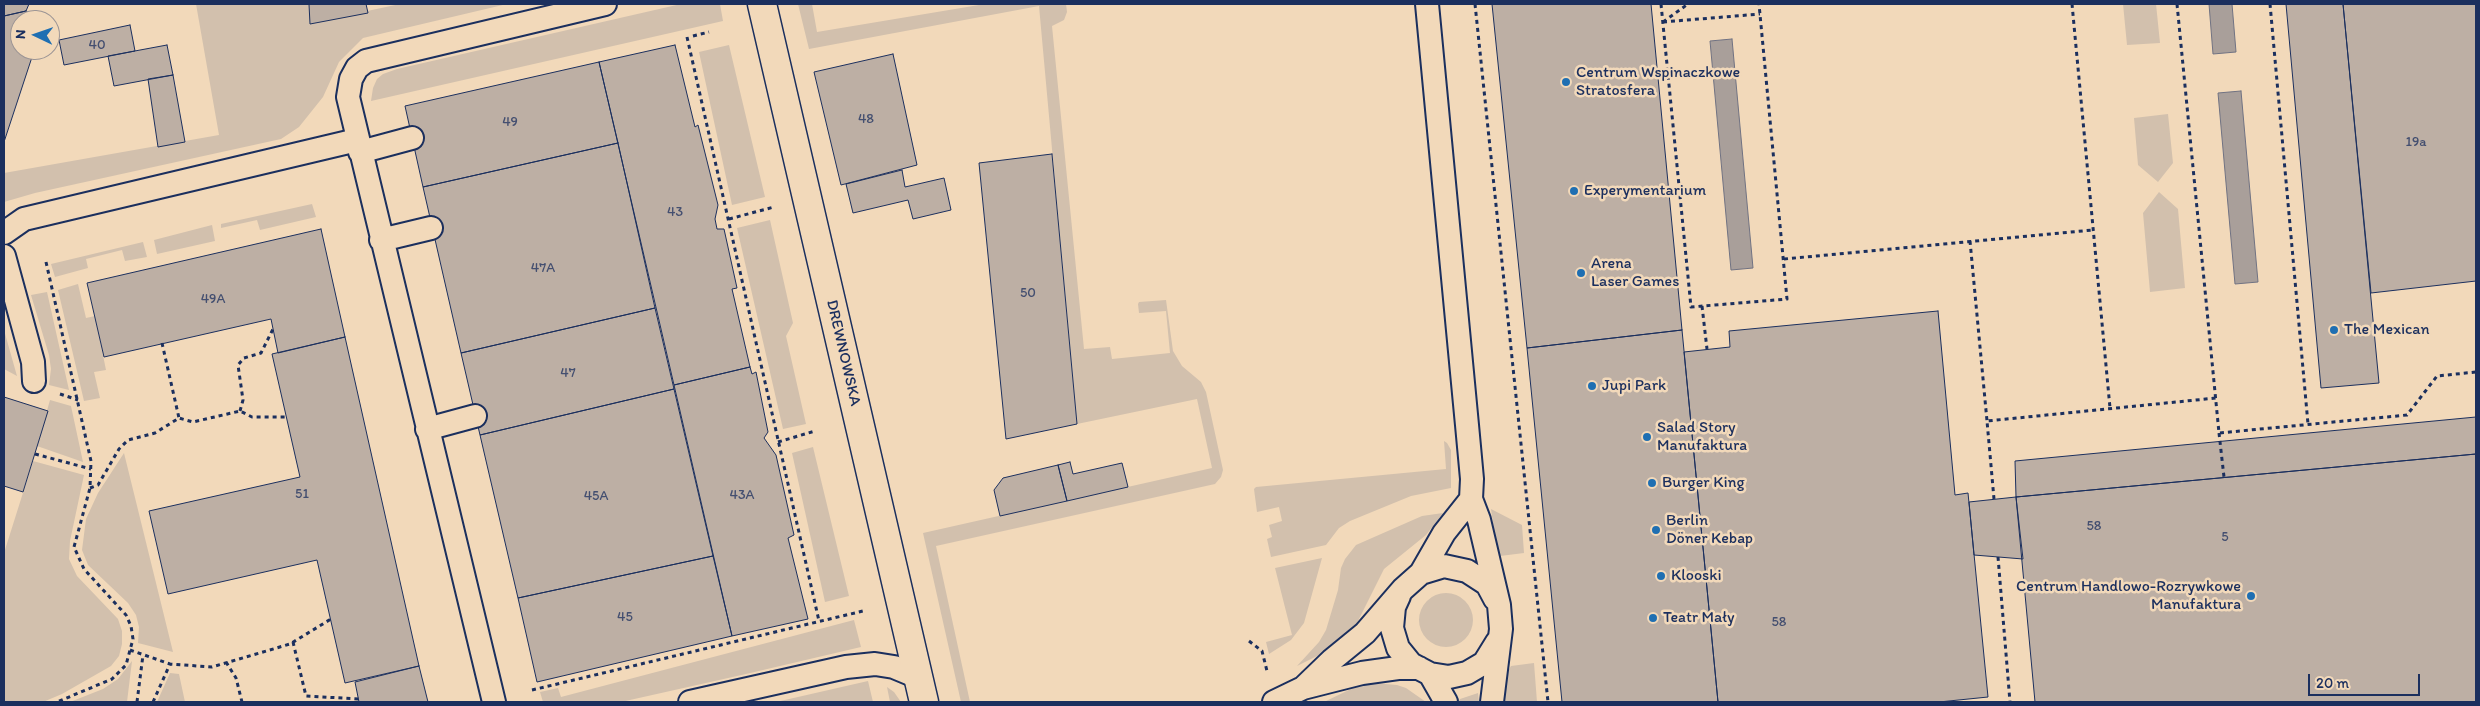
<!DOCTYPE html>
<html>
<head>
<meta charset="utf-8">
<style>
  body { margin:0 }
  #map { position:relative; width:2480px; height:706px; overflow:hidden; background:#f2d9ba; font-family:Itim,sans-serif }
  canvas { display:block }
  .frame { position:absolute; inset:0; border:5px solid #1b2f5e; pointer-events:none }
  .north { position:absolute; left:10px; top:10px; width:50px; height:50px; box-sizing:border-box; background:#f2d9ba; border:1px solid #9c9595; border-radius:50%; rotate:273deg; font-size:14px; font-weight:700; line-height:20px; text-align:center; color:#1b2f5e }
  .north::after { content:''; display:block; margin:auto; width:18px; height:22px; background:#1f6fb2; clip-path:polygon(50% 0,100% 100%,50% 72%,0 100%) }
  .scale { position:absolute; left:2308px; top:674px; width:112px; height:22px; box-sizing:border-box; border:2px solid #1b2f5e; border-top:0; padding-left:6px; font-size:15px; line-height:18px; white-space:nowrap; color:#1b2f5e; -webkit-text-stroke:4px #f2d9ba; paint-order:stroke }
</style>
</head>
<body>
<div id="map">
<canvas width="2480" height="706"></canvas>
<div class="frame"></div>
<div class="north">N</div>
<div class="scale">20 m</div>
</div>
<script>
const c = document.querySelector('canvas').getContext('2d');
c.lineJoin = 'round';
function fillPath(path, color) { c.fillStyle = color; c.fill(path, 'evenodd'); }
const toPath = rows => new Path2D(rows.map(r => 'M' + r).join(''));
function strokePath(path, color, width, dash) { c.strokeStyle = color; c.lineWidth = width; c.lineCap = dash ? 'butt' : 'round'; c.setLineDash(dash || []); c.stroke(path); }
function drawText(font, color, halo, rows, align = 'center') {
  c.font = font + ' Itim,sans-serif'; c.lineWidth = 5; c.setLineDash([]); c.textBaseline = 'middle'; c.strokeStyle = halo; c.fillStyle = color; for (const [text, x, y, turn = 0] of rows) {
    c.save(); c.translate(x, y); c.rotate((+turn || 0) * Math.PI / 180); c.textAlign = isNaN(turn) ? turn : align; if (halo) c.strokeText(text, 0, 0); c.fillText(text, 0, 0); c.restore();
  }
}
fillPath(toPath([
  [196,4,309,4,311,23,400,4,507,4,363,38,339,62,323,97,299,127,281,139,35,193,4,202,4,173,219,135],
  [681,4,720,4,723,21,371,101,373,88,377,79,383,74,397,69],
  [798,4,812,4,817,32,985,4,1066,4,1067,12,1064,20,1052,26,1084,349,1110,347,1112,359,1170,353,1166,311,1139,313,1138,304,1139,302,1166,300,1173,351,1182,366,1201,382,1206,392,1223,470,1221,477,1215,484,936,546,970,702,961,702,923,533,1212,468,1197,399,1077,424,1039,6,809,49],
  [2123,4,2156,4,2160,43,2127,45],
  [729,45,765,197,732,205,699,52],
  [2168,114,2173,163,2158,182,2138,165,2134,118],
  [2159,192,2178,209,2185,288,2150,292,2143,213],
  [312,204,316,217,260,230,257,220,221,228,221,224],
  [770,220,793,323,786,336,806,424,783,429,737,228],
  [212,225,215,241,157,254,154,240],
  [143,242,147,257,125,261,122,250,86,259,88,268,55,277,51,264],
  [78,284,86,318,95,316,106,370,94,372,100,398,84,401,58,290],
  [47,292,69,390,49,385,51,369,49,355,31,295],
  [4,330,17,376,4,369],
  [50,400,71,406,83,462,37,446],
  [1444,441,1447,443,1451,450,1451,488,1411,496,1350,521,1339,528,1326,545,1271,557,1267,539,1272,537,1269,525,1282,521,1279,507,1257,512,1254,489,1256,487,1446,469],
  [813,447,849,596,825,602,792,453],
  [124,453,173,652,138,643,139,627,136,615,128,603,88,565,82,550,86,519,98,493],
  [33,461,84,475,70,541,69,559,77,576,118,619,122,631,122,644,119,656,111,666,62,694,43,702,7,702,4,701,4,553],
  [1491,509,1522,525,1524,553,1500,556,1495,539],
  [1443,513,1426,535,1384,569,1355,627,1327,651,1297,666,1319,642,1326,630,1338,590,1341,568,1345,559,1356,545,1422,516],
  [1322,558,1304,623,1291,640,1269,654,1266,642,1292,635,1275,568],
  '1419 620a27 27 0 1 1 54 0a27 27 0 1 1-54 0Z',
  [854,620,861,647,746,674,621,702,543,702,540,692,558,688,561,697],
  [132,661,127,702,70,702,103,689,118,679],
  [1534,663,1537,702,1503,702,1506,674,1511,666],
  [170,673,179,674,185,702,157,702],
  [868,681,873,702,776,702],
  [1374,683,1397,685,1406,688,1426,702,1324,702,1353,688],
  [887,687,894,692,901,702,890,702],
  [1478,693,1479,702,1458,702,1460,699]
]), '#d2c0ad');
const water = toPath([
  [2209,4,2232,4,2236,52,2213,54,2209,4],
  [1732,39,1753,268,1731,270,1710,41,1732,39],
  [2241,91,2258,282,2235,284,2218,93,2241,91]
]);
fillPath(water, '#a99f9a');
strokePath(water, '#707282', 1);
const building = toPath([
  [4,4,29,4,26,11,4,16,4,4],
  [309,4,366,4,368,13,310,24,309,4],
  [1492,4,1651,4,1682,330,1527,348,1492,4],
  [2286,4,2343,4,2379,383,2321,388,2286,4],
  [2343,4,2476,4,2476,281,2371,293,2343,4],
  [26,11,29,13,27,20,20,20,20,50,34,51,4,142,4,16,26,11],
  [130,25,135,51,64,65,59,40,130,25],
  [167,45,173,75,114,86,108,56,167,45],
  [675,45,695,127,698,125,718,205,715,219,717,229,724,229,737,288,732,289,750,367,674,385,599,62,675,45],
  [893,54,917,165,841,185,814,72,893,54],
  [599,62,618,143,423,187,405,106,599,62],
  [173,75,185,142,158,147,148,79,173,75],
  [618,143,655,308,461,353,423,187,618,143],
  [1052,154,1077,424,1006,439,979,163,1052,154],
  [902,170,905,187,944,178,951,210,913,219,908,200,853,213,846,184,902,170],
  [321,229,345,337,278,353,271,319,104,357,87,283,321,229],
  [655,308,674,389,480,435,461,353,655,308],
  [1938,311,1955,495,1968,493,1988,697,1939,702,1718,702,1684,352,1730,347,1729,331,1938,311],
  [1682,330,1718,702,1562,702,1527,348,1682,330],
  [345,337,419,666,345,683,317,560,168,594,149,511,300,477,272,354,345,337],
  [750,367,752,374,756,372,768,432,764,438,776,455,794,535,788,538,808,619,732,636,674,385,750,367],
  [674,389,713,556,518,598,480,435,674,389],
  [4,397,48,411,23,492,4,486,4,397],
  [2476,417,2476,454,2016,497,2015,461,2476,417],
  [2476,454,2476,702,2035,702,2016,497,2476,454],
  [1070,462,1073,474,1122,463,1128,487,1067,501,1058,465,1070,462],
  [1058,465,1067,501,1000,516,994,490,1003,478,1058,465],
  [2016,497,2023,559,1974,555,1969,502,2016,497],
  [713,556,732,636,537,682,518,598,713,556],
  [419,666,428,702,359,702,355,682,419,666]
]);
fillPath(building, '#bdafa4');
strokePath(building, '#1b2f5e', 1);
const service = toPath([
  [1427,4,1467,425,1472,479,1471,499,1479,520,1499,605,1501,629,1492,702],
  [360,152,412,138],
  [4,233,24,219,357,140],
  [381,240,431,228],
  [4,256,33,362,34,381],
  [427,429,475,416],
  [1421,573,1444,533,1471,499],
  [1399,596,1394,607,1392,628,1398,648,1411,664,1430,674,1449,677,1467,673,1484,663,1497,642],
  [1430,674,1446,702],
  [1303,688,1332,660,1365,633,1403,589,1421,573,1444,566,1467,571,1487,584,1495,599],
  [494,702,348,97,351,79,357,68,366,61,605,4],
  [690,702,846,667,875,664,894,667,918,677],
  [1274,702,1303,688,1362,673,1398,668,1419,668]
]);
const secondary = toPath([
  [762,4,924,702]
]);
strokePath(service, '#1b2f5e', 26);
strokePath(secondary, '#1b2f5e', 31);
strokePath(toPath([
  [1475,4,1548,702],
  [1661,4,1691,307,1787,299,1759,4],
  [2072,4,2110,408],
  [2177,4,2219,433,2407,415,2437,376,2476,372],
  [2270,4,2308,424],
  [1663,22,1760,14],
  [1663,22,1688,4],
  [693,36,709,32],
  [687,37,819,621],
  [729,219,774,207],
  [1970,241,1987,421],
  [1784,259,2093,230],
  [46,262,91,461,90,488,74,547,84,569,126,615,131,626,133,639,126,665,112,679,57,702],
  [1702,306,1707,349],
  [162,343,179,418],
  [60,394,78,400],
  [240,411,243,400,238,365,244,358,261,353,273,329],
  [2219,433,2224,477],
  [778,442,815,431],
  [35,454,91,469],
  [90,488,98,485,119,449,128,440,155,433,179,418,193,422,240,411,252,417,287,417],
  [1994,499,1987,421,2216,398],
  [1998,557,2010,702],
  [1249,641,1262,651,1267,671],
  [293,642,306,696,359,699],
  [130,650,170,664],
  [226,662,236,678,242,702],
  [532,690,863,611],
  [137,702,143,655],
  [153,702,170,664,212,667,290,644,331,619]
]), '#1b2f5e', 3, [4, 4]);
strokePath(service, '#f2d9ba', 22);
strokePath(secondary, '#f2d9ba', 28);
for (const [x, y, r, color] of [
  [1566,82,5,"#1f6fb2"],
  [1574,191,5,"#1f6fb2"],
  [1581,273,5,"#1f6fb2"],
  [2334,330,5,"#1f6fb2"],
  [1592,386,5,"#1f6fb2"],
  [1647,437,5,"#1f6fb2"],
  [1652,483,5,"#1f6fb2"],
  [1656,530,5,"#1f6fb2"],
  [1661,576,5,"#1f6fb2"],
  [2251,596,5,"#1f6fb2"],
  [1653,618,5,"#1f6fb2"]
]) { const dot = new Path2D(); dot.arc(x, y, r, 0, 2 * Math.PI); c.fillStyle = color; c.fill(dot); strokePath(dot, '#f2d9ba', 2); }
drawText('14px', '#444f70', null, [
  ["40",97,45],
  ["48",866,119],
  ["49",510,122],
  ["19a",2416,142],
  ["43",675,212],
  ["47A",543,268],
  ["50",1028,293],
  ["49A",213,299],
  ["47",568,373],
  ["51",302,494],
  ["43A",742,495],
  ["45A",596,496],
  ["58",2094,526],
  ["5",2225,537],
  ["45",625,617],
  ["58",1779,622]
]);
drawText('16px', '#1b2f5e', '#f2d9ba', [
  ["Centrum Wspinaczkowe",1576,73],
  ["Stratosfera",1576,91],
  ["Experymentarium",1584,191],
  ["Arena",1591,264],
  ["Laser Games",1591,282],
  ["The Mexican",2344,330],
  ["Jupi Park",1602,386],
  ["Salad Story",1657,428],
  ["Manufaktura",1657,446],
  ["Burger King",1662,483],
  ["Berlin",1666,521],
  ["Döner Kebap",1666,539],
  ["Klooski",1671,576],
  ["Centrum Handlowo-Rozrywkowe",2241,587,"right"],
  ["Manufaktura",2241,605,"right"],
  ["Teatr Mały",1663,618]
], 'left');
drawText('16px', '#1b2f5e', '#f2d9ba', [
  ["DREWNOWSKA",843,353,77]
]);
</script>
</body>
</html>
